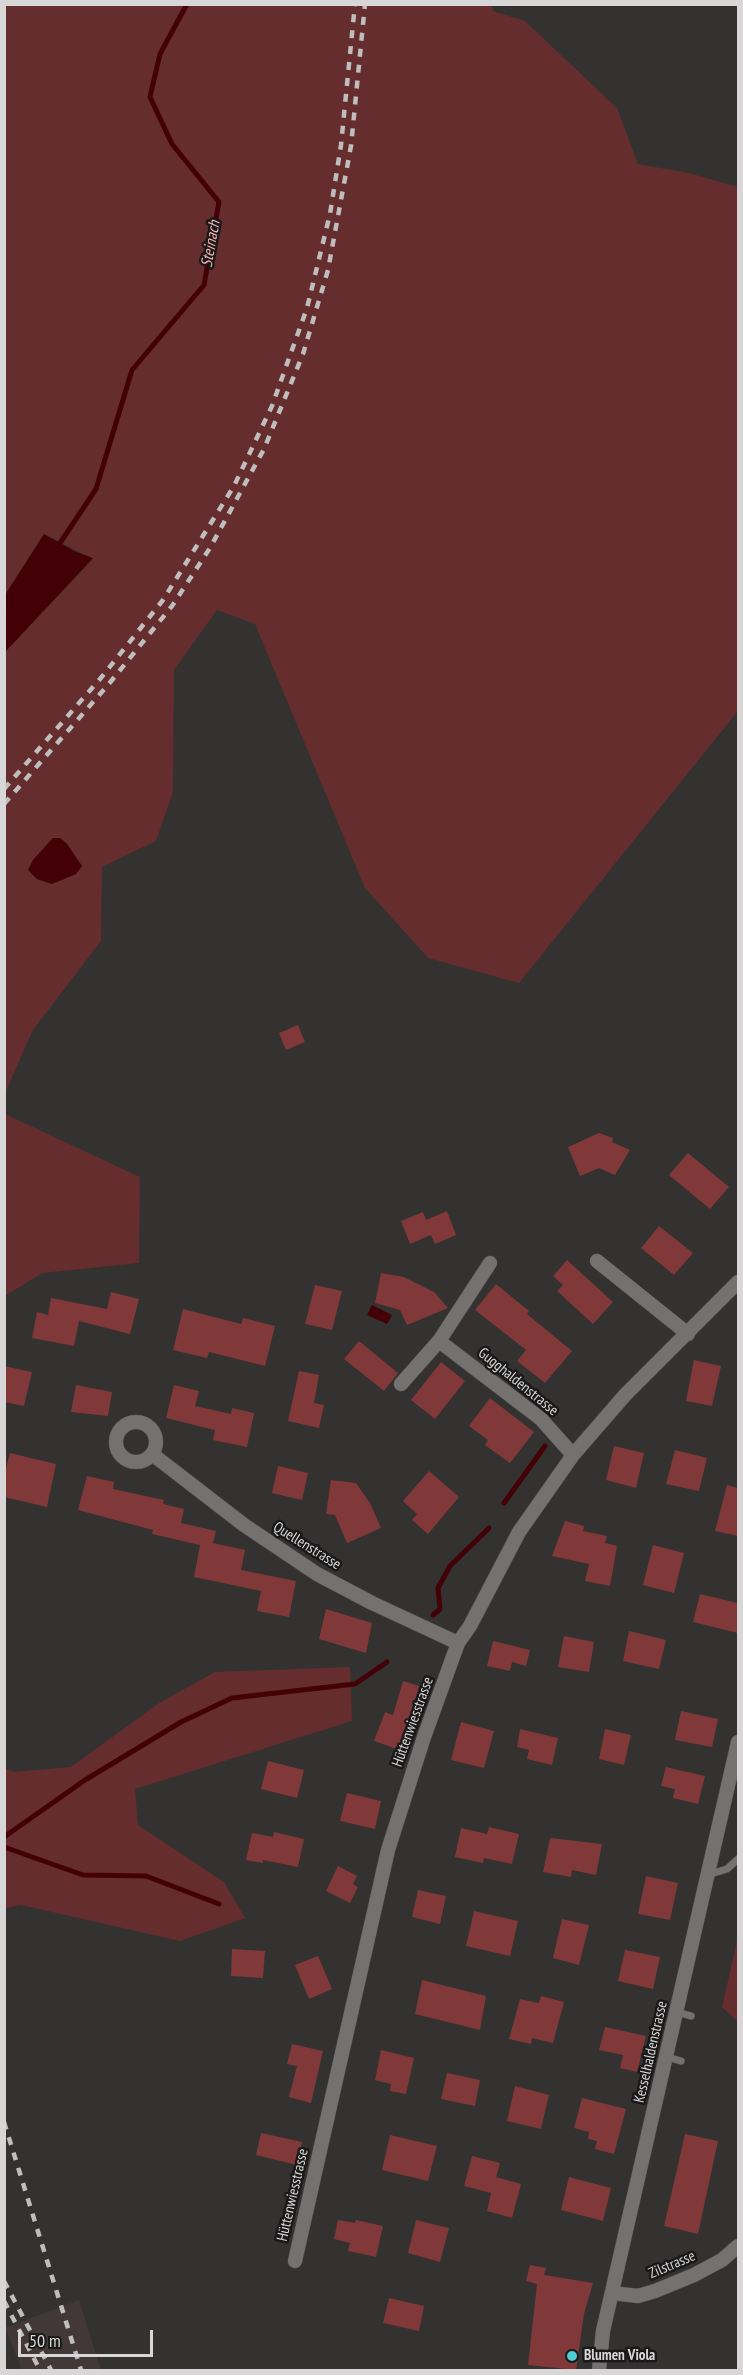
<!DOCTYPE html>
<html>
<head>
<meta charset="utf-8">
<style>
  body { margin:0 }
  #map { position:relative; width:743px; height:2375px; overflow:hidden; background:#343131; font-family:"PT Sans Narrow",sans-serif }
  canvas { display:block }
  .frame { position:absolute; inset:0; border:6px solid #d8d6d6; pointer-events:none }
  .scale { position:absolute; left:18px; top:2330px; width:135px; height:27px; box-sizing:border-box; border:3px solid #d8d6d6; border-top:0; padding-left:8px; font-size:18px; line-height:21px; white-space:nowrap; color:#d8d6d6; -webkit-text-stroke:4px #1a1919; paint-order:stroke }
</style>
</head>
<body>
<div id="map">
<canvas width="743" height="2375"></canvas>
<div class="frame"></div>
<div class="scale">50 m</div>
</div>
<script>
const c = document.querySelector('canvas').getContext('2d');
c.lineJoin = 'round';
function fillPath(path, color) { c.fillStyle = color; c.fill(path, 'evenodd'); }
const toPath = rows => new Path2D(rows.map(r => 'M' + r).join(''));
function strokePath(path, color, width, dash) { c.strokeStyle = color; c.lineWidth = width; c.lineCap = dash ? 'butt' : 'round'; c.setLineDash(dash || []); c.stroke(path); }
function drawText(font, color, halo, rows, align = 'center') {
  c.font = font + ' "PT Sans Narrow",sans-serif'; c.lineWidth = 5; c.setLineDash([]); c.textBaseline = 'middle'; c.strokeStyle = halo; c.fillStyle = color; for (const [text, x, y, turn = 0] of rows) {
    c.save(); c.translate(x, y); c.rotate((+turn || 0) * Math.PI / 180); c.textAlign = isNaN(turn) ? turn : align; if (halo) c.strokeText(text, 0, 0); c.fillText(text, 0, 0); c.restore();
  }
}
fillPath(toPath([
  [79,2300,101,2370,22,2370,5,2328]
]), '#423838');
fillPath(toPath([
  [5,5,492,5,493,11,525,21,617,108,638,164,689,173,738,187,738,711,519,983,428,958,365,888,255,624,217,610,174,670,173,792,156,841,102,867,101,941,33,1030,5,1093,5,652,93,559,44,534,5,595],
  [53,838,60,838,67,844,82,866,76,874,52,884,37,879,28,870,33,860],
  [5,1114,140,1177,139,1263,42,1273,5,1296],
  [350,1667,352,1721,135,1789,138,1825,224,1882,245,1918,180,1941,21,1905,5,1908,5,1768,14,1772,71,1767,159,1703,215,1672],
  [738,1936,738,2022,722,2007]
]), '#652d2d');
fillPath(toPath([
  [44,534,74,551,93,558,5,652,5,595],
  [53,838,60,838,67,844,82,866,76,874,52,884,37,879,28,870,33,860],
  [372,1305,392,1315,387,1324,367,1315]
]), '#430007');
strokePath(toPath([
  [56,549,96,489,132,370,204,285,219,202,172,144,150,97,160,54,187,4],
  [504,1503,545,1446],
  [433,1615,440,1609,438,1588,450,1566,489,1528],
  [4,1837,85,1780,181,1722,232,1698,355,1684,387,1662],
  [4,1847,83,1875,146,1876,219,1904]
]), '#430007', 5);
fillPath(toPath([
  [298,1025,305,1042,286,1050,279,1033],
  [599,1133,613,1138,612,1142,630,1150,615,1175,599,1168,580,1176,568,1147],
  [688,1153,729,1187,710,1209,669,1175],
  [447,1211,456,1235,435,1244,431,1235,410,1244,401,1221,423,1212,426,1220],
  [659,1226,693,1253,674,1275,641,1248],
  [567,1260,613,1302,593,1324,557,1291,563,1285,553,1276],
  [381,1273,404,1277,434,1292,448,1308,407,1325,400,1310,375,1303],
  [496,1284,529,1311,527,1314,572,1351,545,1383,517,1361,526,1350,475,1310],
  [315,1285,342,1291,332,1330,305,1324],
  [111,1292,139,1299,130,1334,79,1321,74,1346,32,1338,37,1312,48,1315,51,1298,107,1309],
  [183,1309,241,1324,243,1318,275,1326,265,1366,209,1352,207,1358,173,1350],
  [359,1341,398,1373,384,1391,344,1359],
  [694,1360,721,1366,712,1406,686,1401],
  [441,1362,465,1381,435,1419,411,1400],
  [4,1366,32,1372,24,1406,4,1402],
  [299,1371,319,1375,314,1403,324,1405,319,1428,288,1421],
  [76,1385,112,1392,108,1416,71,1412],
  [174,1385,199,1391,195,1406,231,1414,232,1408,254,1413,247,1447,213,1440,215,1430,166,1418],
  [490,1398,534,1432,510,1463,485,1445,488,1440,469,1426],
  [614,1446,644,1453,636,1488,606,1480],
  [675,1450,707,1458,699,1491,666,1484],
  [10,1453,56,1464,47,1507,4,1497,4,1476],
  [278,1466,308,1473,302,1500,272,1493],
  [429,1471,459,1497,428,1534,412,1520,417,1514,403,1501],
  [87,1476,114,1482,113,1489,164,1500,163,1504,184,1509,181,1523,216,1531,213,1543,245,1550,241,1570,296,1581,289,1617,257,1611,261,1591,194,1577,200,1545,152,1534,153,1530,78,1510],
  [331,1480,356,1483,370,1503,381,1528,347,1543,335,1515,326,1514],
  [727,1485,738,1488,738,1536,715,1531],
  [565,1521,584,1526,583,1531,607,1536,605,1543,617,1546,610,1586,585,1581,589,1564,552,1556],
  [653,1545,684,1553,674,1593,643,1585],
  [700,1594,738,1603,738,1633,693,1622],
  [326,1609,372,1623,366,1653,319,1639],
  [629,1631,666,1640,659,1669,623,1661],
  [564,1636,594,1642,589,1672,558,1667],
  [493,1641,530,1650,526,1666,512,1662,510,1671,487,1666],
  [403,1681,419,1686,400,1750,374,1741,385,1712,393,1715],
  [681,1711,718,1719,712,1747,675,1740],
  [461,1722,494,1731,484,1768,451,1760],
  [520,1729,558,1738,552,1765,527,1759,529,1750,517,1747],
  [605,1729,631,1735,624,1765,599,1759],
  [268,1761,304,1770,297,1798,261,1789],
  [666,1767,705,1776,698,1804,673,1798,675,1789,661,1786],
  [347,1793,381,1801,375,1829,340,1821],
  [489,1827,519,1834,512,1864,484,1858,483,1863,455,1857,461,1828,487,1834],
  [274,1832,304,1839,298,1867,263,1860,263,1863,246,1860,252,1833,273,1837],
  [550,1838,602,1844,596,1875,572,1870,571,1877,543,1872],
  [338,1866,357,1876,353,1884,358,1887,350,1903,326,1891],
  [646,1876,678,1883,670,1920,638,1914],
  [418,1890,446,1896,440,1924,412,1917],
  [474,1911,518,1921,510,1956,466,1946],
  [562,1919,589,1925,579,1965,553,1958],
  [232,1949,265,1951,263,1978,231,1976],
  [625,1950,660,1957,653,1989,618,1981],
  [318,1956,332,1989,309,1999,295,1965],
  [422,1980,486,1996,480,2030,415,2014],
  [541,1996,564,2002,553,2043,532,2038,531,2044,509,2039,520,1999,539,2003],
  [605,2027,646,2036,637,2072,620,2068,623,2055,599,2050],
  [292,2044,323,2051,311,2103,289,2097,297,2066,287,2064],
  [381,2050,414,2058,406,2094,390,2091,391,2084,375,2080],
  [447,2073,480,2080,475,2106,441,2099],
  [515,2086,549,2095,541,2129,507,2121],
  [582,2098,626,2109,614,2154,595,2149,597,2141,588,2139,589,2132,574,2128],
  [261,2133,302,2142,297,2165,256,2155],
  [685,2134,718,2141,698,2234,664,2226],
  [390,2135,437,2146,428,2181,382,2170],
  [472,2156,500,2163,496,2177,521,2184,512,2218,487,2211,491,2193,464,2186],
  [569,2177,611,2188,603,2221,561,2210],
  [338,2220,355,2223,356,2220,383,2226,376,2257,348,2251,350,2243,334,2239],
  [416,2220,449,2228,440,2262,408,2253],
  [530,2265,546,2268,544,2275,593,2283,584,2314,576,2370,528,2365,537,2284,526,2281],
  [389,2298,424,2306,419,2331,383,2323]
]), '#813839');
const service = toPath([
  [707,1875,727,1869,738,1859],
  [677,2012,691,2016],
  [667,2057,681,2061]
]);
const minor = toPath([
  [597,1261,688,1334],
  [439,1341,541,1419,573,1455],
  [401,1384,439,1341,490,1263],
  '116 1442a20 20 0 1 1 40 0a20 20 0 1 1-40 0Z',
  [152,1454,244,1525,317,1574,372,1603,458,1643],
  [295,2261,388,1850,424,1737,458,1643,470,1626,519,1532,573,1455,625,1395,738,1282],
  [612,2293,638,2296,655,2291,694,2275,722,2260,738,2246],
  [599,2370,603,2331,738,1742]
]);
strokePath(service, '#504e4e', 8);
strokePath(minor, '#504e4e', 15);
strokePath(service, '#747171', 7);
strokePath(minor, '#747171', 14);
strokePath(toPath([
  [4,789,100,679,163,600,234,486,272,406,307,308,330,214,341,145,355,4],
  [4,804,108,685,172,606,210,548,264,449,303,354,328,270,351,146,365,4],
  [4,2122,81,2370],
  [4,2281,51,2370],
  [4,2301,40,2370]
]), '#bfbdbd', 4.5, [8, 8]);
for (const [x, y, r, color] of [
  [572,2356,6,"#51ccd4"]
]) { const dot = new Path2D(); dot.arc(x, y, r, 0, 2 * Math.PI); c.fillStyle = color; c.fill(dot); strokePath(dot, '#1a1919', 2); }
drawText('15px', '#d8d6d6', '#1a1919', [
  ["Gugghaldenstrasse",518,1382,39],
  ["Quellenstrasse",307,1546,32],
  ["Hüttenwiesstrasse",413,1722,-70],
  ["Kesselhaldenstrasse",651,2052,-77],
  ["Hüttenwiesstrasse",293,2195,-77],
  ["Zilstrasse",672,2265,-23]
]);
drawText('bold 15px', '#d8d6d6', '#1a1919', [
  ["Blumen Viola",584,2356]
], 'left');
drawText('italic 16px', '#f6b3b1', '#1a1919', [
  ["Steinach",211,244,-80]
]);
</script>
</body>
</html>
